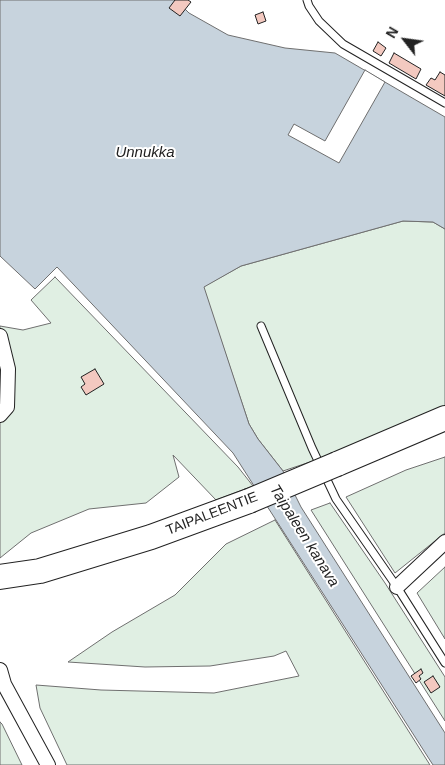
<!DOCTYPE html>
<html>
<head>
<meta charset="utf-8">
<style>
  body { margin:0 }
  #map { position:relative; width:445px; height:765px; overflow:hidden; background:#fff; font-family:Arial,sans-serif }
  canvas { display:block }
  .north { position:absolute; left:380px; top:15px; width:50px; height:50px; -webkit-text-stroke:4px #fff; paint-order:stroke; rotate:300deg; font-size:14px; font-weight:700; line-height:20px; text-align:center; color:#222 }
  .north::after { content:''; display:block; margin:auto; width:18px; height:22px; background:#222; clip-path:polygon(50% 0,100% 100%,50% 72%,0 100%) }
</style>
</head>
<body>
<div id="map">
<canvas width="445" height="765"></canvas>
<div class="north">N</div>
</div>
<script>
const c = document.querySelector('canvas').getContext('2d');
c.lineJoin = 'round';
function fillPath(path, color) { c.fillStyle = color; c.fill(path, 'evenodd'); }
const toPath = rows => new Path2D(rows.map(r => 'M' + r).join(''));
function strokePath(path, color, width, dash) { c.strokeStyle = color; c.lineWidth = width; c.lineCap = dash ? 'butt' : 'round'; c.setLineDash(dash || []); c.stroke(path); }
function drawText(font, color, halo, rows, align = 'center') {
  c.font = font + ' Arial,sans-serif'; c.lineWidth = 4; c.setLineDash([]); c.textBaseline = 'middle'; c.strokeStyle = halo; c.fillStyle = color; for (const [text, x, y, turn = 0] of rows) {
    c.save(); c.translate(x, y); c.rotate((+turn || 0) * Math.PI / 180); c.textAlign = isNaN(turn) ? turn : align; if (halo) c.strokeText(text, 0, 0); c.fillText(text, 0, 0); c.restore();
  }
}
const green = toPath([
  [403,221,433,222,445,229,445,407,313,461,283,471,258,439,249,424,203,287,241,266,403,221],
  [55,277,238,467,253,486,216,500,173,455,179,477,146,503,89,509,31,533,0,558,0,326,23,330,51,323,31,300,55,277],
  [445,457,445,533,395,573,346,497,406,470,445,457],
  [330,503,385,583,445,677,445,721,311,510,330,503],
  [275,520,430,765,67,765,40,708,36,685,101,690,214,693,299,676,286,651,274,656,210,666,145,667,68,662,112,632,175,595,226,544,275,520],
  [445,567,445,639,417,593,445,567],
  [0,722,2,724,22,765,0,765,0,722]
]);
fillPath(green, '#e0efe3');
strokePath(green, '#6f6f6f', 1);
const water = toPath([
  [0,0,176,0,189,13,228,35,285,48,335,53,445,117,445,229,433,222,403,221,241,266,204,287,249,424,258,439,283,471,301,507,445,733,445,765,433,765,233,453,57,267,35,289,0,256,0,0]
]);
fillPath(water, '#c7d3dd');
strokePath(water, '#6f6f6f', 1);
const pier = toPath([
  [365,70,385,82,339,163,288,135,294,124,325,141,365,70]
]);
fillPath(pier, '#fff');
strokePath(pier, '#6f6f6f', 1);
const building = toPath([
  [175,0,188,0,191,2,180,16,169,8,175,0],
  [263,12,266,21,258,24,255,15,263,12],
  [378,42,386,48,381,56,373,51,378,42],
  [394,53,421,69,416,79,389,63,394,53],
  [440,72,445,75,445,96,426,85,431,78,435,80,440,72],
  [95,369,104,384,86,395,81,387,85,384,81,377,95,369],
  [421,669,423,673,419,676,421,679,416,683,411,676,421,669],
  [433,676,440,687,431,693,424,682,433,676]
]);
fillPath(building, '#f3c9c0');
strokePath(building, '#222', 1);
const lane = toPath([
  [307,0,309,6,319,21,343,44,445,103],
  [261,326,312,448,336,499,397,587,445,663]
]);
const street = toPath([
  [0,336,8,369,7,407,0,415],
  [397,587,445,542],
  [0,670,4,684,48,765]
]);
const highway = toPath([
  [337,464,445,418],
  [0,577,40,571,151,537,249,501]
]);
strokePath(lane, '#222', 9);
strokePath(street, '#222', 16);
strokePath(highway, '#222', 26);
strokePath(lane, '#fff', 7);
strokePath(street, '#fff', 14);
strokePath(highway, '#fff', 24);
const highwayBridge = toPath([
  [249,501,337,464]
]);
strokePath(highwayBridge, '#222', 26, []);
strokePath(highwayBridge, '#fff', 24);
drawText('14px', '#222', '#fff', [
  ["TAIPALEENTIE",212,514,-21]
]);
drawText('italic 15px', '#222', '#fff', [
  ["Unnukka",145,153],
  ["Taipaleen kanava",304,536,58]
]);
</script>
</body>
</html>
